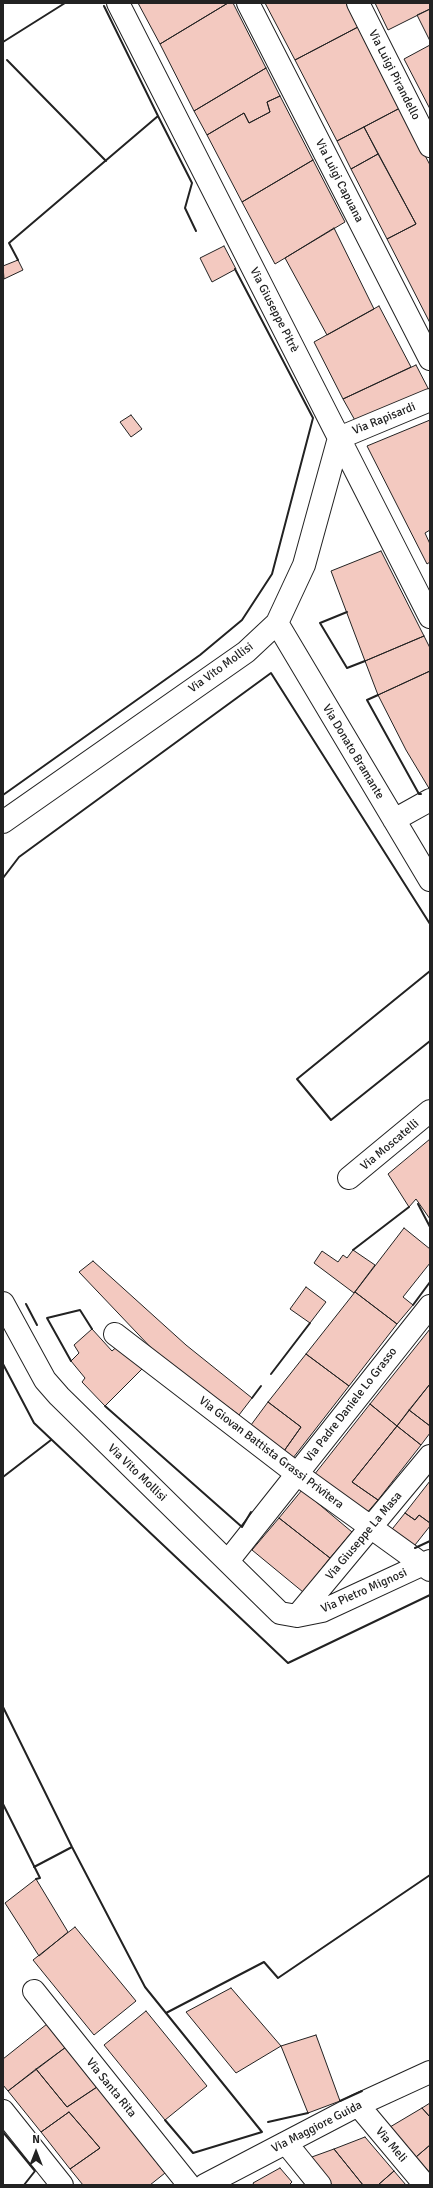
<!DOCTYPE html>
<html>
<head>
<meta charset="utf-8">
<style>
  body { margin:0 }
  #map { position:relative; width:433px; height:2188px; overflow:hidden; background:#fff; font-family:Signika,sans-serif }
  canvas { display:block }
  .frame { position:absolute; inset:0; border:4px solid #222; pointer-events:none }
  .north { position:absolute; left:16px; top:2132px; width:40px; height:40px; -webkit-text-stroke:3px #fff; paint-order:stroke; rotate:0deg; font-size:11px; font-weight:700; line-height:16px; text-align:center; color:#222 }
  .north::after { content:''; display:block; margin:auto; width:14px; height:18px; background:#222; clip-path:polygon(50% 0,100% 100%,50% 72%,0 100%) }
</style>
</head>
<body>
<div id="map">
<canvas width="433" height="2188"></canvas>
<div class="frame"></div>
<div class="north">N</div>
</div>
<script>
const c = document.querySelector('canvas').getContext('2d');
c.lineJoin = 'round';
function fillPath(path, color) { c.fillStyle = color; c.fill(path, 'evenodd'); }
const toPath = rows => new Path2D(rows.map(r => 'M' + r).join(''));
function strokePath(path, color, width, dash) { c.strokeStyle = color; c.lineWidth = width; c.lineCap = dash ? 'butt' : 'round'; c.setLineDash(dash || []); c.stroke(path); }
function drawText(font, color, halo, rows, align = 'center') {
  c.font = font + ' Signika,sans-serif'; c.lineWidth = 3; c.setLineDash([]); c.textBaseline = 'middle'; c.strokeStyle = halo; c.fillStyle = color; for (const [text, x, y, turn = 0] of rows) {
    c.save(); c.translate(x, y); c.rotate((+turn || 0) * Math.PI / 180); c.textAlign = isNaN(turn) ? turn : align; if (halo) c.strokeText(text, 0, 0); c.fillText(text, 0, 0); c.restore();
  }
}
const building = toPath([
  [138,3,228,3,160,44,138,3],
  [228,3,233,3,266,68,194,111,160,44,228,3],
  [265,3,346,3,358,27,295,60,265,3],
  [375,3,430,3,430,9,388,30,375,3],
  [430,9,430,41,417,15,430,9],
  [358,27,400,108,337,141,295,60,358,27],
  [430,45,430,109,404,59,430,45],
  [266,68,280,96,267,102,270,112,249,123,244,113,207,135,194,111,266,68],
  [280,96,313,160,242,202,207,135,244,113,249,123,270,112,267,102,280,96],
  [400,108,430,165,430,323,387,239,416,224,364,127,400,108],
  [364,127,378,154,351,169,337,141,364,127],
  [378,154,416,224,387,239,351,169,378,154],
  [313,160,345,222,275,264,242,202,313,160],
  [334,228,374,309,327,335,285,258,334,228],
  [224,246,236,269,212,282,200,258,224,246],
  [18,260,23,270,4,279,3,266,18,260],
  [379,306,411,367,343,399,314,342,379,306],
  [416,365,430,392,357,424,343,399,416,365],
  [131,415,142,429,131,437,120,422,131,415],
  [430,420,430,530,425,533,430,544,430,562,427,564,367,446,430,420],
  [381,551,424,636,365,661,331,571,381,551],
  [424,636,430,648,430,671,378,695,365,661,424,636],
  [430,671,430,790,406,750,378,695,430,671],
  [430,1139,430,1219,416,1199,409,1207,388,1174,430,1139],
  [404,1228,430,1249,430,1263,403,1297,413,1305,397,1324,355,1292,404,1228],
  [353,1250,375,1265,354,1293,314,1263,322,1251,338,1262,343,1255,347,1258,353,1250],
  [93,1261,186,1345,252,1398,239,1415,157,1354,79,1272,93,1261],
  [306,1287,326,1302,310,1323,290,1309,306,1287],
  [355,1292,397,1324,349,1386,306,1354,355,1292],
  [92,1329,112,1351,121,1343,143,1368,105,1406,82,1382,85,1378,71,1361,79,1353,74,1345,92,1329],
  [430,1329,430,1384,397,1426,370,1404,430,1329],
  [306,1354,349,1386,293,1458,284,1451,301,1427,268,1402,306,1354],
  [430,1384,430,1426,409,1410,430,1384],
  [268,1402,301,1427,284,1451,251,1425,268,1402],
  [370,1404,397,1426,352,1482,378,1500,365,1515,314,1475,370,1404],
  [409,1410,430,1426,430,1433,421,1445,397,1426,409,1410],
  [397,1426,421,1445,378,1500,352,1482,397,1426],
  [430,1481,430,1523,419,1515,415,1520,405,1513,430,1481],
  [302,1490,352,1532,330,1558,279,1518,302,1490],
  [405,1513,415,1520,419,1515,430,1523,430,1526,411,1550,389,1533,405,1513],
  [279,1518,330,1558,303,1592,252,1550,279,1518],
  [36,1879,68,1932,39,1956,5,1903,36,1879],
  [75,1927,136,2001,94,2035,33,1960,75,1927],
  [231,1988,281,2046,236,2073,186,2012,231,1988],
  [146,2011,207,2086,165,2120,104,2045,146,2011],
  [47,2024,66,2047,8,2091,3,2085,3,2059,47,2024],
  [316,2035,340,2101,308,2113,281,2046,316,2035],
  [66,2047,97,2087,67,2107,36,2069,66,2047],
  [36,2069,67,2107,97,2087,165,2173,150,2185,83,2185,70,2169,100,2148,69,2112,41,2132,8,2091,36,2069],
  [430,2103,430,2117,422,2108,430,2103],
  [422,2108,430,2117,430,2145,416,2157,390,2127,422,2108],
  [69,2112,100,2148,70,2169,41,2132,69,2112],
  [365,2137,394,2171,378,2185,363,2185,334,2149,365,2137],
  [430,2145,430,2173,416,2157,430,2145],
  [334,2149,363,2185,332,2185,309,2158,334,2149],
  [280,2168,292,2182,289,2185,254,2185,253,2183,280,2168],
  [394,2171,406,2185,378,2185,394,2171]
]);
fillPath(building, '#f3c9c0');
strokePath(building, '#222', 1);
const minor = toPath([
  [118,3,430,617],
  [248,3,430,359],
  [358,3,430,146],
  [277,623,430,880],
  [394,820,430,800],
  [3,822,246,652,277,623,304,565,339,438,430,400],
  [349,1178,430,1111],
  [3,1303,45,1380,59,1396,280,1613,297,1616,322,1611,430,1561],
  [115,1334,297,1474,430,1570],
  [228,1561,430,1306],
  [297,1616,430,1456],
  [34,1991,189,2185],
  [358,2105,425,2185],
  [3,2111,62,2185],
  [286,2143,320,2185],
  [205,2185,358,2105,430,2072]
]);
strokePath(minor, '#222', 24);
strokePath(minor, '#fff', 22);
strokePath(toPath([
  [104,6,158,116],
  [3,42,65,3],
  [7,60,106,161],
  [18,260,9,243,158,116,192,183,185,208,196,231],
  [347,612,320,623,347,668,365,661],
  [378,695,367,700,419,794,421,794],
  [3,795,200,655,242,620,272,574,313,418,235,269],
  [3,878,19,857,271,673,430,924],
  [430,971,297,1079,331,1120,430,1041],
  [418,1204,430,1227],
  [353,1250,409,1207],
  [26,1304,37,1325],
  [413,1305,430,1282],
  [71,1361,47,1318,80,1310,92,1329],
  [3,1364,34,1423,288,1663,430,1595],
  [271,1374,310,1323],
  [252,1398,261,1386],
  [105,1406,242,1527,251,1512],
  [3,1477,51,1440],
  [415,1548,430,1541],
  [3,1707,72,1847,145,1987,262,2132,193,2153,165,2120],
  [3,1804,40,1878,36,1879],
  [34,1867,72,1847],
  [166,2013,264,1962,278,1978,430,1875],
  [340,2101,362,2091],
  [268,2122,308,2113],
  [3,2132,35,2171,24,2185]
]), '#222', 2);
drawText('12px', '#222', '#fff', [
  ["Via Luigi Pirandello",394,75,63],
  ["Via Luigi Capuana",339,181,63],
  ["Via Giuseppe Pitrè",274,310,63],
  ["Via Rapisardi",384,419,-22],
  ["Via Vito Mollisi",221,668,-36],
  ["Via Donato Bramante",353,752,59],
  ["Via Moscatelli",390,1145,-40],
  ["Via Padre Daniele Lo Grasso",351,1405,-52],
  ["Via Giovan Battista Grassi Privitera",271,1453,37],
  ["Via Vito Mollisi",137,1473,44],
  ["Via Giuseppe La Masa",364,1536,-50],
  ["Via Pietro Mignosi",364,1591,-24],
  ["Via Santa Rita",111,2088,51],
  ["Via Maggiore Guida",317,2127,-27],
  ["Via Meli",391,2145,50]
]);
</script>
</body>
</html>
